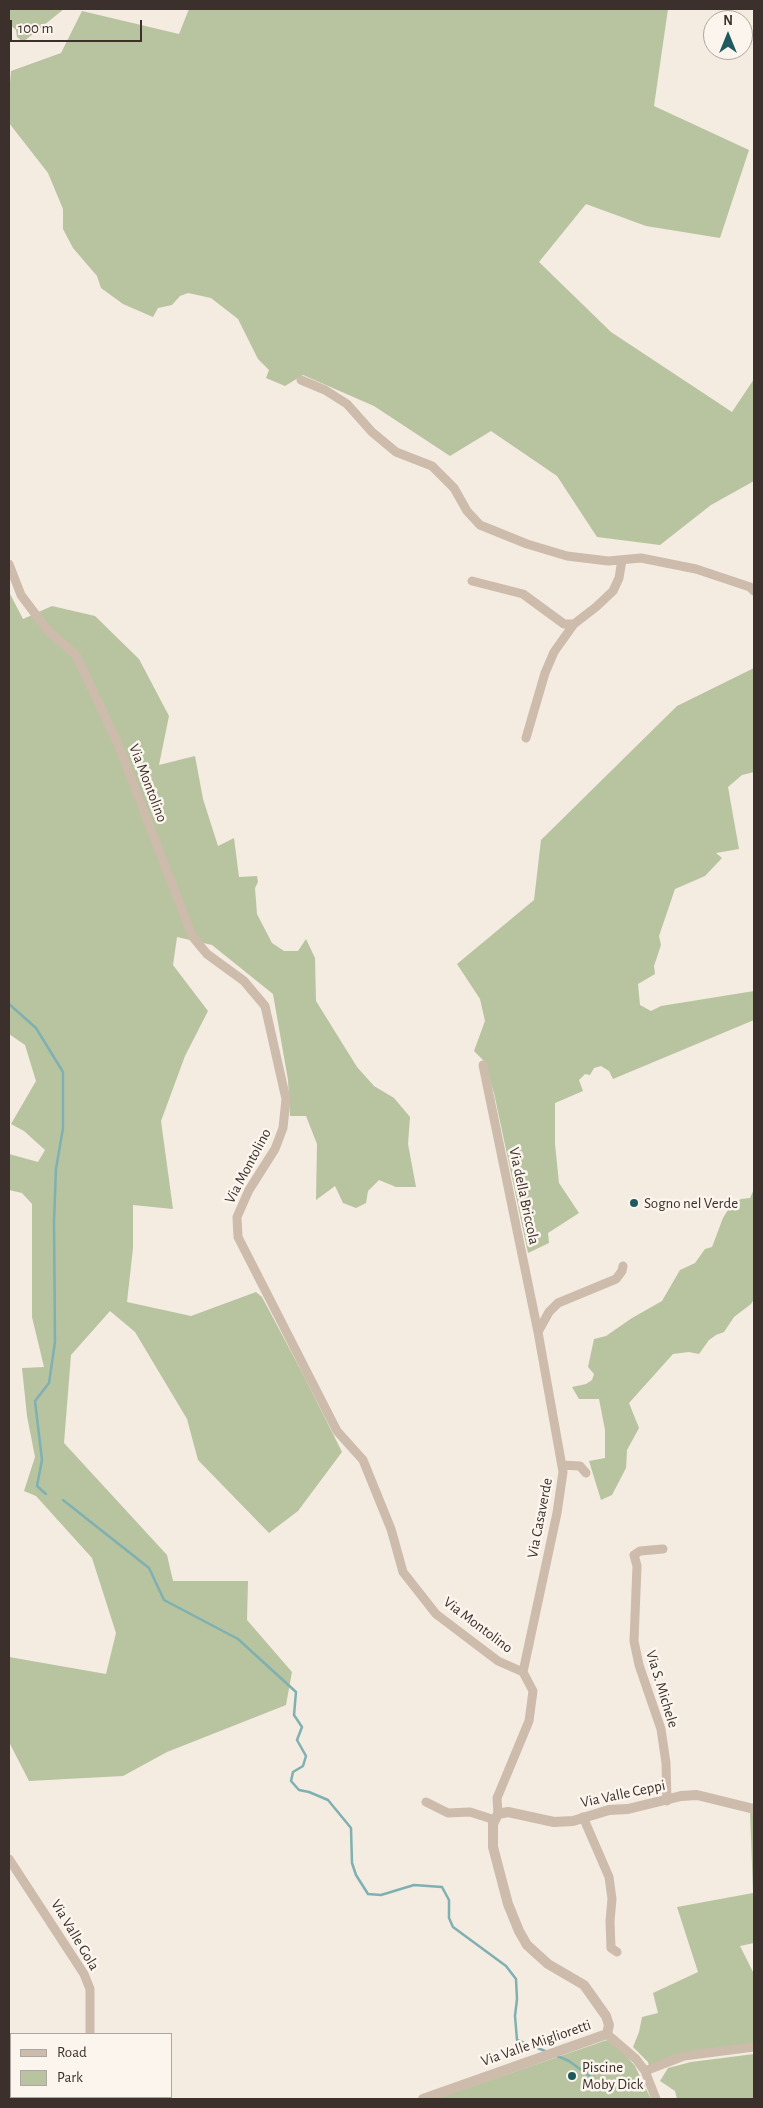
<!DOCTYPE html>
<html>
<head>
<meta charset="utf-8">
<style>
  body { margin:0 }
  #map { position:relative; width:763px; height:2108px; overflow:hidden; background:#f4ebe1; font-family:"Alegreya Sans",sans-serif }
  canvas { display:block }
  .frame { position:absolute; inset:0; border:10px solid #3b302b; pointer-events:none }
  .legend { position:absolute; left:10px; top:2033px; width:162px; height:65px; box-sizing:border-box; background:#fbf5ee; border:1px solid #aea6a0; margin:0; padding:6px 9px; list-style:none; font-size:15px; color:#3b302b }
  .legend li { display:flex; align-items:center; gap:10px; height:25px }
  .legend b { width:25px; border:1px solid #aea6a0 }
  .north { position:absolute; left:703px; top:10px; width:50px; height:50px; box-sizing:border-box; background:#fbf5ee; border:1px solid #aea6a0; border-radius:50%; rotate:0deg; font-size:14px; font-weight:700; line-height:20px; text-align:center; color:#3b302b }
  .north::after { content:''; display:block; margin:auto; width:18px; height:22px; background:#1f5a5e; clip-path:polygon(50% 0,100% 100%,50% 72%,0 100%) }
  .scale { position:absolute; left:10px; top:20px; width:132px; height:22px; box-sizing:border-box; border:2px solid #3b302b; border-top:0; padding-left:6px; font-size:15px; line-height:18px; white-space:nowrap; color:#3b302b; -webkit-text-stroke:4px #fbf5ee; paint-order:stroke }
</style>
</head>
<body>
<div id="map">
<canvas width="763" height="2108"></canvas>
<div class="frame"></div>
<ul class="legend">
<li><b style="height:6px;background:#cdbbac"></b>Road</li>
<li><b style="height:14px;background:#b8c4a0"></b>Park</li>
</ul>
<div class="north">N</div>
<div class="scale">100 m</div>
</div>
<script>
const c = document.querySelector('canvas').getContext('2d');
c.lineJoin = 'round';
function fillPath(path, color) { c.fillStyle = color; c.fill(path, 'evenodd'); }
const toPath = rows => new Path2D(rows.map(r => 'M' + r).join(''));
function strokePath(path, color, width, dash) { c.strokeStyle = color; c.lineWidth = width; c.lineCap = dash ? 'butt' : 'round'; c.setLineDash(dash || []); c.stroke(path); }
function drawText(font, color, halo, rows, align = 'center') {
  c.font = font + ' "Alegreya Sans",sans-serif'; c.lineWidth = 5; c.setLineDash([]); c.textBaseline = 'middle'; c.strokeStyle = halo; c.fillStyle = color; for (const [text, x, y, turn = 0] of rows) {
    c.save(); c.translate(x, y); c.rotate((+turn || 0) * Math.PI / 180); c.textAlign = isNaN(turn) ? turn : align; if (halo) c.strokeText(text, 0, 0); c.fillText(text, 0, 0); c.restore();
  }
}
fillPath(toPath([
  [9,9,64,9,23,42,17,37,16,30,9,24],
  [189,9,668,9,654,106,749,150,720,238,646,226,586,204,539,262,611,332,732,412,754,379,754,481,711,505,660,545,597,537,557,476,491,431,450,456,374,406,303,375,285,386,266,378,269,370,258,359,238,319,211,298,188,293,180,296,172,305,158,308,153,317,123,304,101,288,97,276,73,248,63,229,63,209,48,173,9,123,9,93,11,71,61,53,82,11,179,34],
  [9,592,23,619,52,606,95,616,139,659,169,716,159,765,195,756,203,799,218,846,234,838,239,877,257,876,258,882,255,888,257,914,272,943,284,951,298,951,306,939,315,958,316,1001,357,1067,374,1086,394,1098,410,1117,408,1144,416,1187,396,1187,379,1180,368,1191,366,1203,356,1208,343,1203,335,1186,316,1200,317,1144,306,1116,290,1116,288,1080,273,994,212,945,177,937,173,965,208,1011,185,1056,161,1121,173,1209,133,1205,133,1248,127,1302,191,1316,256,1292,262,1297,304,1376,342,1452,298,1511,269,1533,198,1460,187,1419,135,1332,110,1311,71,1355,64,1443,167,1555,173,1581,248,1581,247,1620,292,1672,286,1705,167,1752,123,1776,29,1781,9,1742,9,1657,106,1674,116,1633,92,1558,36,1496,24,1491,35,1457,27,1416,22,1368,44,1367,32,1317,32,1204,22,1193,9,1190,9,1154,38,1162,45,1150,24,1131,11,1124,36,1081,25,1045,9,1034],
  [754,668,754,772,742,775,728,787,739,849,716,853,722,858,705,876,675,889,659,936,661,945,654,966,655,974,638,984,640,1005,651,1011,661,1006,754,991,754,1020,613,1079,609,1071,601,1066,594,1068,590,1075,585,1074,579,1080,583,1091,555,1103,555,1144,559,1183,579,1213,548,1233,549,1243,528,1253,494,1093,484,1061,474,1051,485,1021,480,999,457,964,534,900,541,840,677,706],
  [754,1189,754,1299,751,1304,734,1317,724,1332,716,1335,709,1340,699,1354,689,1352,673,1354,629,1403,639,1428,627,1450,626,1468,612,1495,601,1500,589,1461,605,1458,605,1430,599,1399,579,1399,572,1387,586,1384,592,1380,594,1374,588,1367,594,1339,606,1336,632,1318,662,1301,680,1270,695,1263,705,1249,712,1247,723,1218,731,1205,741,1199,750,1198],
  [750,1811,754,1812,754,1943,740,1946,754,1974,754,2044,649,2066,648,2062,633,2047,639,2032,642,2017,658,2013,653,1993,698,1972,677,1907,753,1893],
  [607,2040,624,2053,635,2066,651,2099,438,2098],
  [754,2054,754,2099,677,2099,675,2091,660,2081,668,2068,691,2062]
]), '#b8c4a0');
strokePath(toPath([
  [9,1004,36,1028,63,1072,63,1128,56,1169,54,1221,55,1342,49,1383,35,1401,42,1460,37,1486,46,1494],
  [63,1500,149,1568,164,1600,238,1639,296,1692,294,1715,302,1727,297,1740,306,1756,303,1766,293,1772,291,1781,299,1790,309,1792,328,1800,351,1828,352,1863,356,1875,368,1894,381,1895,414,1885,442,1887,449,1900,449,1918,453,1927,506,1966,516,1979,517,1999,515,2016,517,2040,545,2051],
  [555,2055,569,2061,591,2077]
]), '#7fb0b2', 2.5);
strokePath(toPath([
  [301,380,325,390,347,404,372,432,396,452,432,466,454,488,467,511,480,525,527,544,567,556,608,561,641,558,696,569,750,587,754,591],
  [9,564,21,595,48,631,76,655,118,744,192,936,207,954,244,981,265,1006,286,1099,283,1128,275,1149,249,1190,237,1217,238,1237,337,1431,363,1460,391,1529,403,1572,436,1614,498,1661,523,1672],
  [472,581,523,594,564,624,574,624,596,607,613,591,619,578,622,560],
  [526,738,545,673,554,652,574,624],
  [483,1065,538,1332],
  [562,1465,580,1466,586,1473],
  [663,1549,640,1551,634,1555,637,1566,634,1641,639,1665,661,1729,666,1763,667,1801],
  [426,1802,448,1813,470,1812,495,1820],
  [498,1814,497,1798,529,1721,533,1691,523,1672,557,1513,563,1472,538,1332,549,1312,558,1303,616,1279,622,1271,623,1266],
  [583,1817,609,1877,612,1899,610,1921,611,1948,617,1952],
  [9,1859,84,1974,90,1989,90,2034],
  [607,2034,636,2059,645,2071,656,2099],
  [645,2071,684,2056,754,2047],
  [84,2097,84,2099]
]), '#cdbbac', 9);
strokePath(toPath([
  [423,2099,607,2034,609,2025,606,2016,584,1985,548,1964,527,1945,519,1931,508,1904,493,1847,493,1824,498,1814,508,1812,554,1822,573,1821,609,1810,628,1809,681,1796,697,1795,754,1809]
]), '#cdbbac', 10);
for (const [x, y, r, color] of [
  [634,1203,5,"#1f5a5e"],
  [572,2076,5,"#1f5a5e"]
]) { const dot = new Path2D(); dot.arc(x, y, r, 0, 2 * Math.PI); c.fillStyle = color; c.fill(dot); strokePath(dot, '#fbf5ee', 2); }
drawText('15px', '#3b302b', '#fbf5ee', [
  ["Via Montolino",148,783,69],
  ["Via Montolino",248,1166,-62],
  ["Via della Briccola",524,1196,78],
  ["Via Casaverde",540,1518,-79],
  ["Via Montolino",478,1625,37],
  ["Via S. Michele",662,1689,73],
  ["Via Valle Ceppi",623,1794,-12],
  ["Via Valle Gola",75,1935,59],
  ["Via Valle Miglioretti",536,2043,-19]
]);
drawText('15px', '#3b302b', '#fbf5ee', [
  ["Sogno nel Verde",644,1203],
  ["Piscine",582,2067],
  ["Moby Dick",582,2084]
], 'left');
</script>
</body>
</html>
